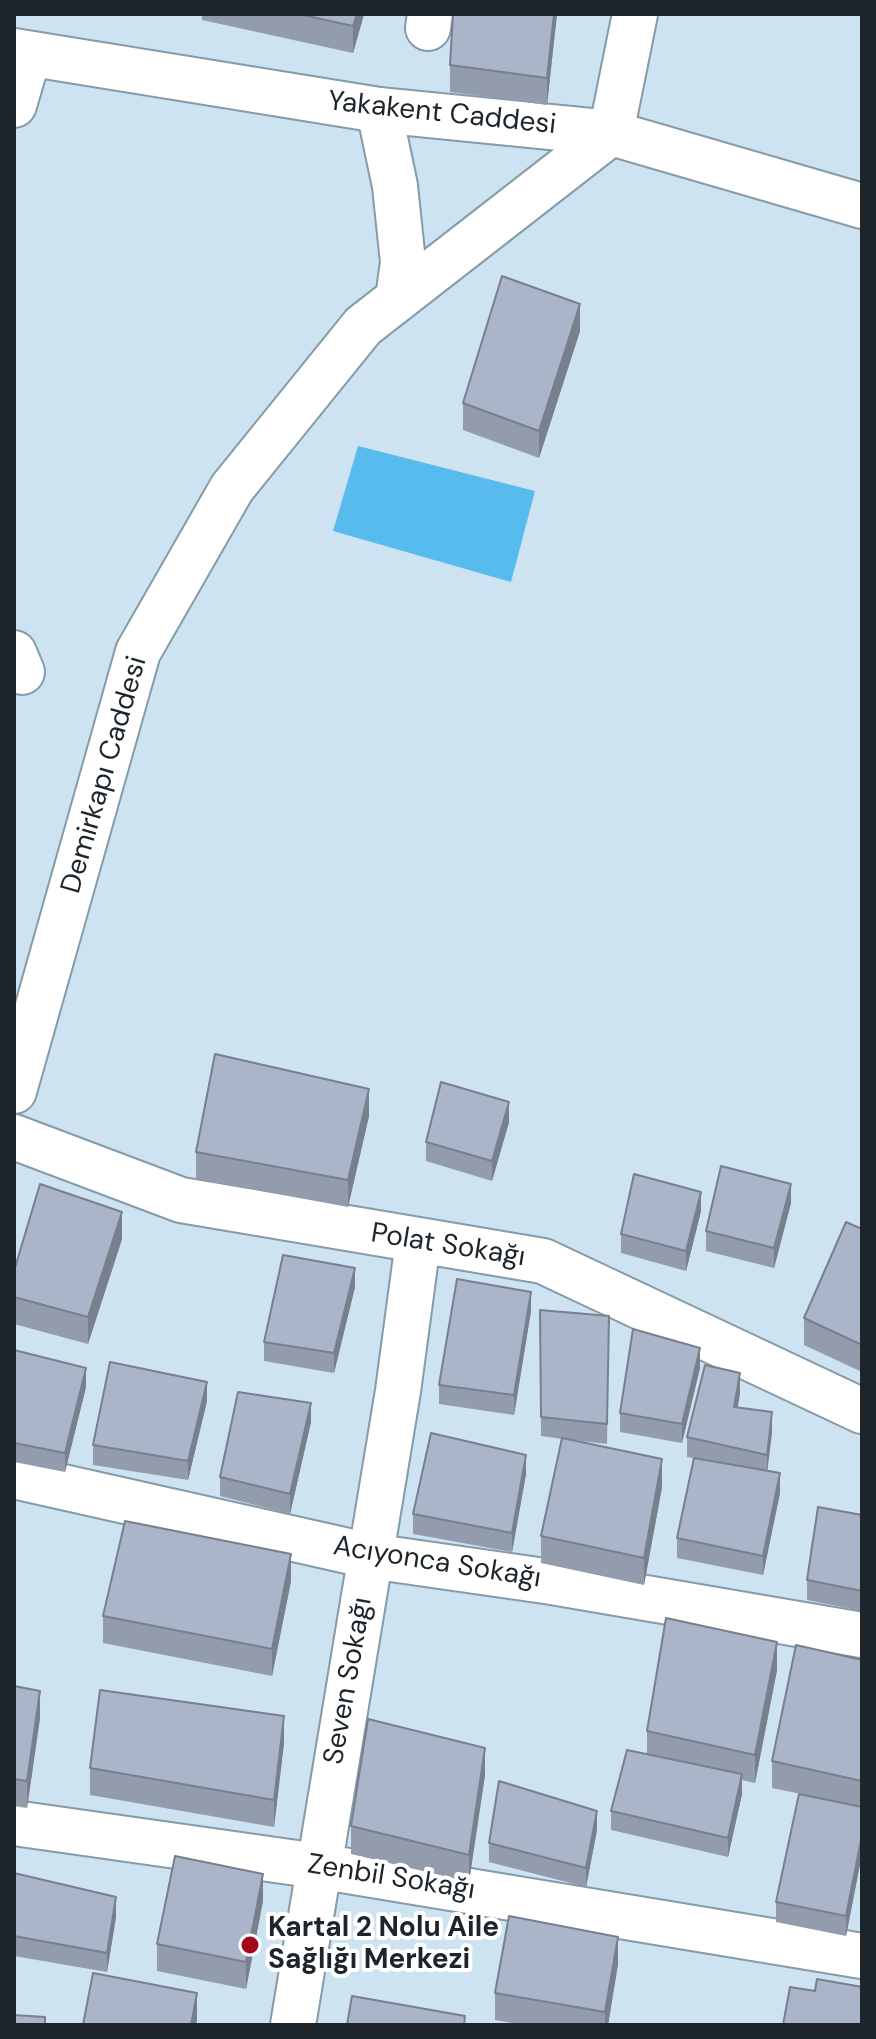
<!DOCTYPE html>
<html>
<head>
<meta charset="utf-8">
<style>
  body { margin:0 }
  #map { position:relative; width:876px; height:2039px; overflow:hidden; background:#cde3f1; font-family:"DM Sans",sans-serif }
  canvas { display:block }
  .frame { position:absolute; inset:0; border:16px solid #1d252a; pointer-events:none }
</style>
</head>
<body>
<div id="map">
<canvas width="876" height="2039"></canvas>
<div class="frame"></div>
</div>
<script>
const c = document.querySelector('canvas').getContext('2d');
c.lineJoin = 'round';
function fillPath(path, color) { c.fillStyle = color; c.fill(path, 'evenodd'); }
const toPath = rows => new Path2D(rows.map(r => 'M' + r).join(''));
function strokePath(path, color, width, dash) { c.strokeStyle = color; c.lineWidth = width; c.lineCap = dash ? 'butt' : 'round'; c.setLineDash(dash || []); c.stroke(path); }
function drawText(font, color, halo, rows, align = 'center') {
  c.font = font + ' "DM Sans",sans-serif'; c.lineWidth = 8; c.setLineDash([]); c.textBaseline = 'middle'; c.strokeStyle = halo; c.fillStyle = color; for (const [text, x, y, turn = 0] of rows) {
    c.save(); c.translate(x, y); c.rotate((+turn || 0) * Math.PI / 180); c.textAlign = isNaN(turn) ? turn : align; if (halo) c.strokeText(text, 0, 0); c.fillText(text, 0, 0); c.restore();
  }
}
fillPath(toPath([
  [358,446,535,491,511,582,333,531]
]), '#58bbed');
const minor = toPath([
  [428,28,430,14],
  [14,105,29,54],
  [379,110,395,186,403,262,398,299],
  [14,653,22,672],
  [14,1091,138,652,232,488,363,326,611,133,862,206],
  [14,1137,181,1200,543,1261,862,1411],
  [14,1476,370,1556,552,1582,862,1635],
  [14,1823,318,1866,862,1956],
  [293,2025,398,1391,418,1242]
]);
const major = toPath([
  [14,51,379,110,611,133,635,14]
]);
strokePath(minor, '#869ba8', 48);
strokePath(major, '#869ba8', 48);
strokePath(minor, '#fff', 44);
strokePath(major, '#fff', 44);
fillPath(toPath([
  [202,14,364,14,353,53,202,20],
  [453,14,557,14,547,105,450,92,450,65],
  [580,331,539,458,463,430,463,403],
  [369,1116,348,1207,196,1179,196,1152],
  [509,1122,492,1181,426,1161,426,1142],
  [791,1203,774,1268,706,1251,706,1231],
  [701,1211,686,1271,621,1253,621,1234],
  [862,1229,862,1372,804,1345,804,1318],
  [122,1239,88,1344,14,1324,14,1271],
  [355,1287,334,1373,264,1361,264,1342],
  [540,1310,609,1316,607,1444,572,1440,662,1487,644,1585,541,1563,541,1536,562,1439,541,1436],
  [531,1311,514,1415,439,1404,439,1385],
  [14,1350,86,1387,65,1472,14,1462],
  [700,1368,682,1443,620,1432,620,1413],
  [740,1393,738,1407,772,1432,767,1471,780,1493,763,1575,677,1558,677,1538,694,1458,687,1457,687,1437],
  [207,1401,188,1480,93,1465,93,1445],
  [311,1422,290,1514,220,1496,220,1477],
  [526,1474,512,1552,413,1534,413,1514],
  [862,1515,862,1611,807,1600,807,1580],
  [291,1581,272,1676,103,1643,103,1616],
  [862,1660,862,1854,846,1936,776,1922,776,1902,806,1795,772,1788,772,1761],
  [777,1670,755,1783,742,1780,742,1794,728,1857,611,1830,611,1811,647,1754,647,1731],
  [14,1686,40,1718,27,1808,14,1806],
  [284,1743,274,1827,90,1795,90,1768],
  [485,1775,469,1882,351,1854,351,1826],
  [597,1830,586,1887,489,1862,489,1843],
  [14,1873,116,1917,107,1972,14,1956],
  [263,1901,246,1989,157,1971,157,1944],
  [618,1964,608,2025,524,2025,495,2020,495,1993]
]), '#939cad');
fillPath(toPath([
  [357,14,364,14,353,53,353,26],
  [554,14,557,14,547,105,547,78],
  [580,304,580,331,539,458,539,431],
  [369,1089,369,1116,348,1207,348,1180],
  [509,1102,509,1122,492,1181,492,1161],
  [791,1184,791,1203,774,1268,774,1248],
  [701,1192,701,1211,686,1271,686,1251],
  [122,1212,122,1239,88,1344,88,1317],
  [355,1268,355,1287,334,1373,334,1353],
  [531,1292,531,1311,514,1415,514,1395],
  [700,1348,700,1368,682,1443,682,1424],
  [86,1368,86,1387,65,1472,65,1453],
  [740,1373,740,1393,734,1426,734,1407],
  [207,1382,207,1401,188,1480,188,1461],
  [311,1403,311,1422,290,1514,290,1494],
  [772,1412,772,1432,767,1474,767,1455],
  [526,1455,526,1474,512,1552,512,1533],
  [662,1459,662,1487,644,1585,644,1558],
  [780,1473,780,1493,763,1575,763,1556],
  [291,1554,291,1581,272,1676,272,1649],
  [777,1642,777,1670,755,1783,755,1755],
  [40,1691,40,1718,27,1808,27,1781],
  [284,1716,284,1743,274,1827,274,1800],
  [485,1748,485,1775,469,1882,469,1855],
  [742,1774,742,1794,728,1857,728,1838],
  [597,1811,597,1830,586,1887,586,1868],
  [862,1835,862,1854,846,1936,846,1916],
  [263,1874,263,1901,246,1989,246,1962],
  [116,1897,116,1917,107,1972,107,1953],
  [618,1937,618,1964,608,2025,605,2025,605,2012],
  [197,1993,197,2020,196,2025,191,2025]
]), '#787f8d');
const building = toPath([
  [298,14,357,14,353,26,298,14],
  [453,14,554,14,547,78,450,65,453,14],
  [502,276,580,304,539,431,463,403,502,276],
  [215,1054,369,1089,348,1180,196,1152,215,1054],
  [441,1082,509,1102,492,1161,426,1142,441,1082],
  [721,1166,791,1184,774,1248,706,1231,721,1166],
  [634,1174,701,1192,686,1251,621,1234,634,1174],
  [40,1184,122,1212,88,1317,14,1297,14,1271,40,1184],
  [846,1222,862,1229,862,1345,804,1318,846,1222],
  [283,1255,355,1268,334,1353,264,1342,283,1255],
  [457,1279,531,1292,514,1395,439,1385,457,1279],
  [540,1310,609,1316,607,1424,541,1417,540,1310],
  [633,1329,700,1348,682,1424,620,1413,633,1329],
  [14,1350,86,1368,65,1453,14,1443,14,1350],
  [110,1362,207,1382,188,1461,93,1445,110,1362],
  [705,1365,740,1373,734,1407,772,1412,767,1455,687,1437,705,1365],
  [238,1392,311,1403,290,1494,220,1477,238,1392],
  [431,1433,526,1455,512,1533,413,1514,431,1433],
  [562,1438,662,1459,644,1558,541,1536,562,1438],
  [694,1458,780,1473,763,1556,677,1538,694,1458],
  [818,1507,862,1515,862,1591,807,1580,818,1507],
  [125,1521,291,1554,272,1649,103,1616,125,1521],
  [666,1618,777,1642,755,1755,647,1731,666,1618],
  [796,1645,862,1660,862,1781,772,1761,796,1645],
  [14,1686,40,1691,27,1781,14,1779,14,1686],
  [100,1690,284,1716,274,1800,90,1768,100,1690],
  [368,1719,485,1748,469,1855,351,1826,368,1719],
  [627,1750,742,1774,728,1838,611,1811,627,1750],
  [499,1781,597,1811,586,1868,489,1843,499,1781],
  [799,1794,862,1807,862,1835,846,1916,776,1902,799,1794],
  [175,1856,263,1874,246,1962,157,1944,175,1856],
  [14,1873,116,1897,107,1953,14,1936,14,1873],
  [509,1916,618,1937,605,2012,495,1993,509,1916],
  [93,1973,197,1993,191,2025,83,2025,93,1973],
  [817,1979,862,1987,862,2025,783,2025,790,1987,815,1991,817,1979],
  [352,1996,465,2016,464,2025,347,2025,352,1996],
  [14,2015,45,2017,45,2025,14,2025,14,2015]
]);
fillPath(building, '#abb5c9');
strokePath(building, '#787f8d', 2);
for (const [x, y, r, color] of [
  [250,1945,10,"#a3071b"]
]) { const dot = new Path2D(); dot.arc(x, y, r, 0, 2 * Math.PI); c.fillStyle = color; c.fill(dot); strokePath(dot, '#fff', 3); }
drawText('28px', '#1d252a', '#fff', [
  ["Yakakent Caddesi",442,114,6],
  ["Demirkapı Caddesi",105,775,-74],
  ["Polat Sokağı",448,1246,9],
  ["Acıyonca Sokağı",437,1563,9],
  ["Seven Sokağı",349,1681,-80],
  ["Zenbil Sokağı",391,1878,9]
]);
drawText('bold 28px', '#1d252a', '#fff', [
  ["Kartal 2 Nolu Aile",268,1929],
  ["Sağlığı Merkezi",268,1961]
], 'left');
</script>
</body>
</html>
